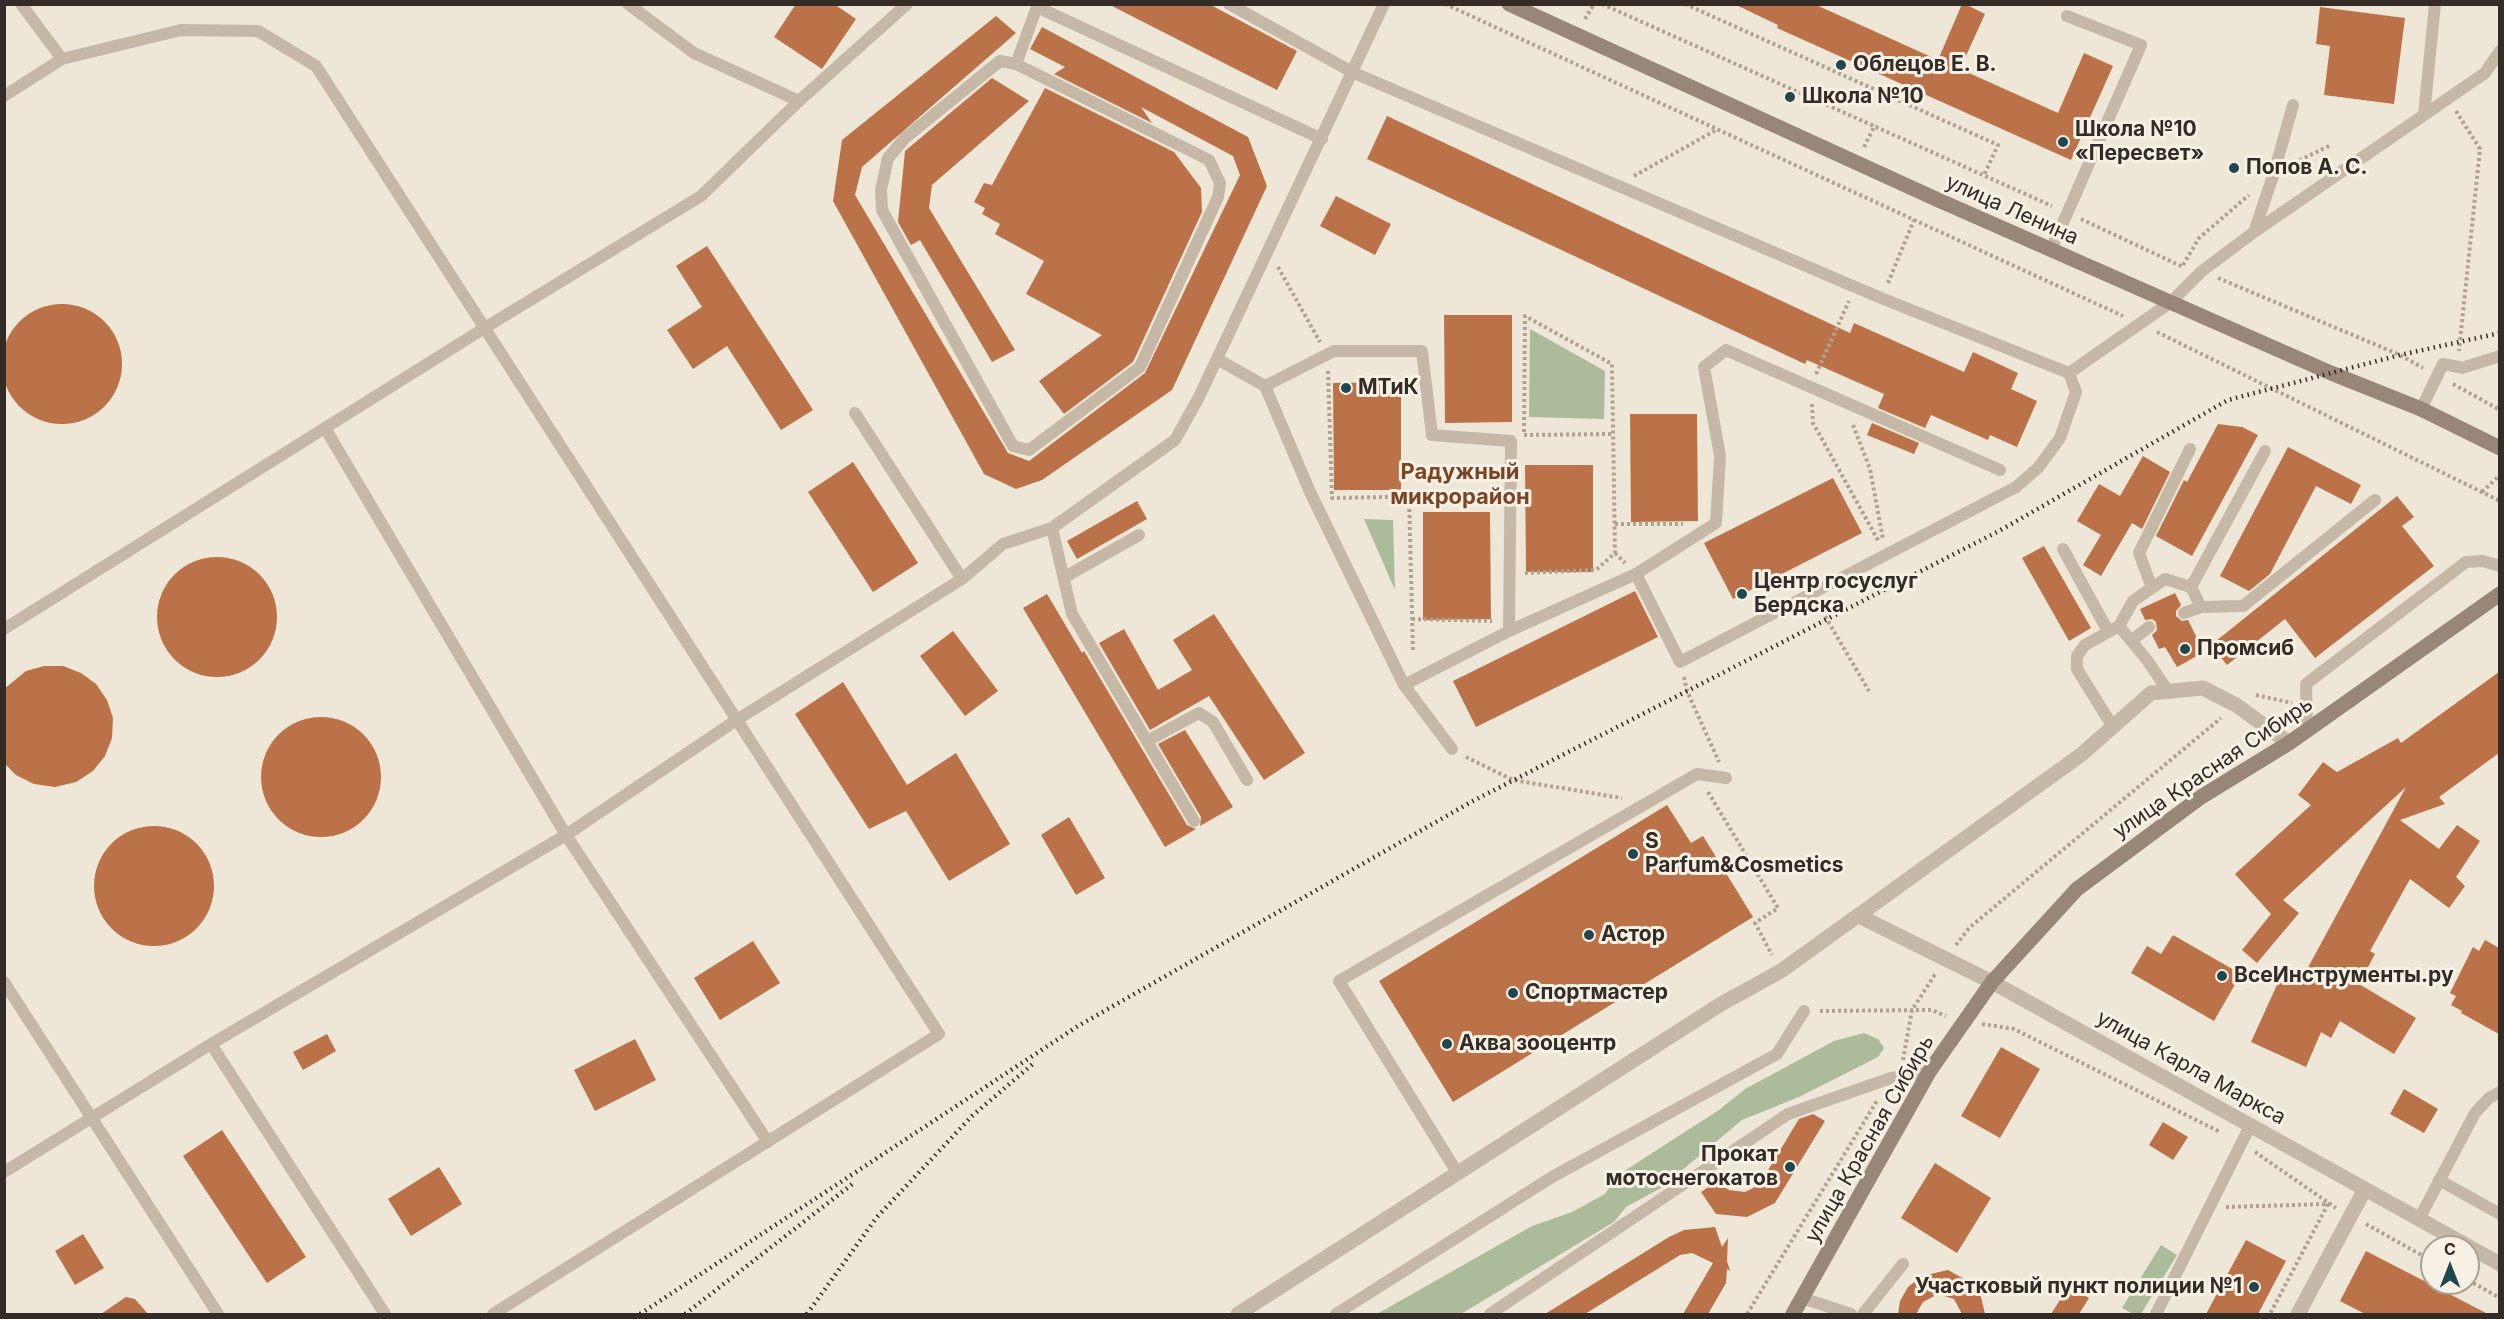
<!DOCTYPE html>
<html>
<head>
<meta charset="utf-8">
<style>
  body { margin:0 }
  #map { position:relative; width:2504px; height:1319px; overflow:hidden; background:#eee7d8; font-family:Inter,sans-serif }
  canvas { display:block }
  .frame { position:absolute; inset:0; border:6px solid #322b26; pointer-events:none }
  .north { position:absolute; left:2420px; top:1235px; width:60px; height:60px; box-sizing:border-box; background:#f7f0e4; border:2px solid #a8a198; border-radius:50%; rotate:0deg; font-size:16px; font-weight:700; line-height:24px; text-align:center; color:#322b26 }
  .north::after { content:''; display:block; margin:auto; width:21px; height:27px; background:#1f474f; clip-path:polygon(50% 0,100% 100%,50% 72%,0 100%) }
</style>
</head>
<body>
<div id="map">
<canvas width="2504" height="1319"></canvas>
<div class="frame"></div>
<div class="north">С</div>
</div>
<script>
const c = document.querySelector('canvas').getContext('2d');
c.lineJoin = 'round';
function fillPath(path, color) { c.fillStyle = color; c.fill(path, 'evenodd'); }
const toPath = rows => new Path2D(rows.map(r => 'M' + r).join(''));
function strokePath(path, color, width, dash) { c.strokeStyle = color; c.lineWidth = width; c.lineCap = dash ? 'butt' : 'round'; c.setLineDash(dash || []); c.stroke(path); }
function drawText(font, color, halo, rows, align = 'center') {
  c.font = font + ' Inter,sans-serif'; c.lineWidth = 6; c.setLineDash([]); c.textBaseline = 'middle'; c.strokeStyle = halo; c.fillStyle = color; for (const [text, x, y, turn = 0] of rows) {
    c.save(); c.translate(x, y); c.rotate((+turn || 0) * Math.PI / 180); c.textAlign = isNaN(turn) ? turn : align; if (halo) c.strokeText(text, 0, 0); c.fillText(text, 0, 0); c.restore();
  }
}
fillPath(toPath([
  [1530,329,1605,371,1604,419,1529,417],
  [1364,519,1393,520,1395,590],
  [1864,1033,1878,1039,1884,1048,1878,1057,1799,1097,1742,1120,1661,1188,1626,1207,1614,1222,1461,1314,1377,1314,1532,1226,1572,1212,1605,1194,1618,1175,1719,1110,1745,1089,1834,1041],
  [2161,1245,2177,1255,2141,1314,2133,1314,2122,1308]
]), '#acbc9a');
fillPath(toPath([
  [796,4,834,4,856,19,822,69,774,37],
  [1108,4,1209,4,1297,51,1277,90],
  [1734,4,1814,4,1938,60,1962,4,1965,4,1985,14,1960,69,2058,113,2084,53,2113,66,2071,160,1777,28,1778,25],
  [2320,7,2405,18,2394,104,2324,95,2330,46,2316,44],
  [996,16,1016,33,862,167,855,195,1008,453,1029,461,1145,373,1240,175,1233,156,1141,107,1152,123,1054,74,1065,67,1030,49,1042,27,1248,137,1267,186,1172,390,1042,480,1016,489,984,474,833,201,842,140],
  [992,78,1029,101,932,185,929,208,1015,350,992,362,920,240,911,245,898,222,905,151],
  [1045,88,1174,152,1201,188,1202,212,1133,362,1064,414,1039,381,1102,335,1026,294,1044,261,995,234,1000,224,982,214,985,208,974,202,984,183,992,185],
  [1387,116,1850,333,1854,323,1964,372,1973,352,2018,373,2011,389,2037,401,2017,447,1990,435,1988,440,1931,415,1925,428,1878,408,1884,394,1807,360,1805,364,1367,159],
  [1336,196,1391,224,1375,255,1320,226],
  [707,246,813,410,781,430,727,346,693,369,667,330,702,307,676,266],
  '2 364a60 60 0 1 1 120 0a60 60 0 1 1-120 0Z',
  [1444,315,1512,315,1512,422,1445,423],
  [1401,382,1401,490,1334,490,1333,383],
  [1630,414,1697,414,1698,521,1631,522],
  [1872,423,1919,443,1914,454,1867,435],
  [2218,424,2242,427,2258,435,2192,556,2156,536,2184,480,2187,482],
  [2288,447,2361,485,2351,504,2316,486,2270,574,2249,591,2220,576],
  [2143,456,2170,472,2142,529,2132,523,2101,576,2083,565,2101,535,2077,521,2099,484,2120,496],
  [853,462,918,563,873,592,808,492],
  [1525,465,1593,465,1593,572,1526,572],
  [1833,478,1862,533,1733,599,1704,543],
  [2397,496,2414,517,2402,526,2434,566,2315,658,2285,619,2227,665,2211,645],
  [1137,501,1147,519,1077,559,1067,541],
  [1423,512,1490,512,1491,619,1423,620],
  [2044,546,2091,628,2069,641,2022,558],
  '157 617a60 60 0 1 1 120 0a60 60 0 1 1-120 0Z',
  [1635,591,1658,637,1476,727,1453,681],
  [2175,593,2181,605,2176,611,2176,616,2182,621,2188,620,2204,652,2177,667,2165,647,2159,649,2152,635,2157,630,2156,622,2152,619,2145,620,2140,609],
  [1047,594,1082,653,1084,651,1187,825,1196,829,1165,847,1023,608],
  [1214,614,1305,753,1264,780,1209,696,1150,730,1099,643,1124,629,1158,690,1192,670,1173,640],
  [953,631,998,691,965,716,920,656],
  [44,666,63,666,81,673,96,684,107,700,113,718,112,738,105,756,93,771,76,782,55,787,34,784,16,775,4,763,4,689,26,671],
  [2499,672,2499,753,2439,797,2445,804,2400,820,2439,849,2457,825,2480,841,2456,877,2465,886,2449,908,2410,879,2370,951,2375,954,2359,984,2416,1018,2394,1054,2340,1021,2331,1038,2321,1032,2306,1067,2251,1042,2281,976,2299,984,2406,787,2283,900,2299,913,2257,963,2242,950,2271,914,2235,874,2311,805,2298,795,2323,762,2337,772,2398,738,2401,743],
  [843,682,907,785,956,753,1010,844,949,881,906,811,869,829,795,714],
  '261 777a60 60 0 1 1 120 0a60 60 0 1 1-120 0Z',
  [1185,730,1233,807,1200,826,1201,817,1158,744],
  [1667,805,1691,843,1703,836,1753,917,1453,1102,1379,981],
  [1069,817,1105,878,1076,895,1041,835],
  '94 886a60 60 0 1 1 120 0a60 60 0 1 1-120 0Z',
  [2173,935,2241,974,2214,1021,2131,973,2147,946,2161,954],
  [2485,940,2499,948,2499,1034,2461,1013,2462,1011,2451,1005,2456,996,2450,993,2473,947,2479,951],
  [753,941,780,983,720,1020,694,978],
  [327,1034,336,1051,303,1070,293,1052],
  [635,1039,656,1080,595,1111,574,1070],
  [2001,1047,2040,1069,2000,1138,1961,1116],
  [2404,1089,2438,1109,2424,1133,2390,1114],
  [1813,1114,1825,1121,1775,1203,1747,1217,1716,1214,1701,1192,1717,1181,1729,1190,1745,1192,1759,1185,1799,1119],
  [2163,1122,2188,1137,2173,1160,2149,1145],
  [222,1130,306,1257,267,1283,183,1156],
  [1935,1163,1991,1198,1957,1253,1901,1218],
  [439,1167,462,1204,411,1236,388,1199],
  [1715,1227,1722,1247,1728,1238,1727,1261,1730,1271,1727,1269,1726,1283,1708,1314,1683,1314,1713,1263,1692,1253,1680,1255,1585,1314,1545,1314,1669,1237,1684,1230],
  [83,1234,104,1268,75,1285,55,1251],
  [2246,1240,2286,1261,2258,1314,2206,1314],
  [2366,1251,2488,1314,2365,1314,2340,1301],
  [1948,1270,1971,1283,1981,1297,1985,1314,1962,1314,1954,1299,1938,1294,1923,1302,1916,1314,1898,1314,1900,1301,1908,1287,1922,1276],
  [2069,1286,2089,1298,2079,1314,2051,1314],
  [126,1297,135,1299,148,1314,101,1314]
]), '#bb7249');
strokePath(toPath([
  [1445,4,2123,316],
  [1602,4,2052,206],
  [1685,4,1998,145,1984,175],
  [1585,19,1594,4],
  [2456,111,2480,149,2459,351],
  [1864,147,1875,125],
  [2294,163,2331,145],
  [1634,176,1716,130],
  [2081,219,2183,267],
  [2183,265,2199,238,2249,195],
  [1278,267,1320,342],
  [2218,278,2400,355,2423,368],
  [1888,283,1914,220],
  [2157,332,2500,501],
  [1328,371,1332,498,1495,495],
  [1816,374,1849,301],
  [2453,384,2500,410],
  [1812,404,1813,423,1879,542],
  [1853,425,1870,469,1883,539],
  [2482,492,2500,475],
  [1409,497,1413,652],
  [1615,524,1683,524],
  [1615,553,1625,563],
  [1525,573,1596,570,1615,553,1612,364,1525,316,1524,435,1613,434],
  [1819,606,1869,691],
  [1412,619,1492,621],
  [1684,677,1687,691,1719,762],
  [2256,695,2292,703],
  [1466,757,1513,780,1622,798],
  [1708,792,1778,908,1755,923,1772,955],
  [1956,945,1969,928,2221,718],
  [1820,1011,1932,1010,1946,1016],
  [1982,1024,2014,1029,2220,1132],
  [1903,1060,1912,1010,1936,973],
  [2255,1152,2336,1208],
  [2226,1207,2328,1204,2270,1314],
  [2366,1224,2432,1261],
  [2468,1280,2500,1298],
  [1747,1314,1878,1099]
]), '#b1a290', 4, [3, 3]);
strokePath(toPath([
  [21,4,62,59],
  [628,4,694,53,799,101],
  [1229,4,1354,73,1881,298,2069,373,2076,392,2060,438,2038,468,2016,487,1680,662,1636,574,1509,631,1404,685],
  [1037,7,1322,139],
  [1000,61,1016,64,1209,160,1220,183,1218,197,1140,367,1029,450,1013,446,882,210,881,190,888,158,905,138,1000,61],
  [1016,64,1038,4],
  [4,96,62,59,181,30,258,31,316,66,939,1034,493,1314],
  [2424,115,2435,4],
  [2254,232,2274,173,2293,105],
  [2051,250,2141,45,2067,16],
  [1217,359,1265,386],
  [2462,368,2500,356],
  [2069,373,2171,302,2202,271,2254,232,2485,73,2500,51],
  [2421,409,2443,364,2459,367],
  [855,413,962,579],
  [325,428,566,835,768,1142],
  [1052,528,1072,614,1194,821],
  [2063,549,2108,631],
  [1636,574,1716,523,1720,456,1704,367,1726,350,2000,470],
  [1065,577,1139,535],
  [2191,587,2265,451],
  [2152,588,2139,553,2190,449],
  [2201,607,2243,606,2375,500],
  [2119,626,2133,601,2165,579,2191,587,2201,607,2184,613],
  [4,629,483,329,701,196,799,101,907,4],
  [2132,640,2149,627],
  [2113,727,2077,669,2077,656,2085,645,2119,626,2147,660,2168,691],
  [2307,730,2306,684,2466,562,2483,561,2500,566],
  [1147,741,1199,713,1213,722,1247,780],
  [1452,749,1404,685,1310,492,1265,386,1334,351,1422,351,1432,435,1511,441,1509,631],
  [4,982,218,1314],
  [211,1044,385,1314],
  [4,1172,211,1044,566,835,735,721,962,579,1003,544,1052,528,1175,440,1199,397,1384,4],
  [1458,1174,1339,981,1697,774,1726,778],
  [2439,1180,2500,1214],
  [2419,1219,2475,1113,2489,1098,2500,1092],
  [1802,1298,1851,1314],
  [1336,1314,1552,1177,1777,1054,1804,1011],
  [1490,1314,1788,1114,1891,1078,1929,1072],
  [1863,1314,1903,1264],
  [2156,1314,2250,1126]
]), '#c5b8a6', 12);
strokePath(toPath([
  [1859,916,1992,982,2500,1264],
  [1238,1314,1721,1004,1781,971,2082,754,2151,693,2203,688,2236,705,2289,743],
  [2298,1314,2365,1189]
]), '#c5b8a6', 15);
strokePath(toPath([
  [1509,4,1936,199,2331,373,2421,409,2500,448],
  [1793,1314,1929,1072,1992,982,2077,889,2201,797,2289,743,2500,594]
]), '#988777', 15);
strokePath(toPath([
  [640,1314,1078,1026,1471,802,1999,531,2228,400,2400,355,2500,333],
  [685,1314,855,1182],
  [807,1314,877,1217,972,1116,1034,1063]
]), '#322b26', 4.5, [1.5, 4.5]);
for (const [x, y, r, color] of [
  [1841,65,6,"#1f474f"],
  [1790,97,6,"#1f474f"],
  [2063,142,6,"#1f474f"],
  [2234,168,6,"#1f474f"],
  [1346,388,6,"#1f474f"],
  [1742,594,6,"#1f474f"],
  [2185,649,6,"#1f474f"],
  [1633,854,6,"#1f474f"],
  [1589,935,6,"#1f474f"],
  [2222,976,6,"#1f474f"],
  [1513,993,6,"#1f474f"],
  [1447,1044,6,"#1f474f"],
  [1790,1167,6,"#1f474f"],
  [2254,1287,6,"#1f474f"]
]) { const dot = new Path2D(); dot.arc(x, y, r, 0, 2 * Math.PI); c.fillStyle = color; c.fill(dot); strokePath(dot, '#f7f0e4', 2); }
drawText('bold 21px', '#322b26', '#f7f0e4', [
  ["Облецов Е. В.",1853,65],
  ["Школа №10",1802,97],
  ["Школа №10",2075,130],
  ["«Пересвет»",2075,154],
  ["Попов А. С.",2246,168],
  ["МТиК",1358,388],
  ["Центр госуслуг",1754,582],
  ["Бердска",1754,606],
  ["Промсиб",2197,649],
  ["S",1645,842],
  ["Parfum&Cosmetics",1645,866],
  ["Астор",1601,935],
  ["ВсеИнструменты.ру",2234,976],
  ["Спортмастер",1525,993],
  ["Аква зооцентр",1459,1044],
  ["Прокат",1778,1155,"right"],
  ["мотоснегокатов",1778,1179,"right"],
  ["Участковый пункт полиции №1",2242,1287,"right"]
], 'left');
drawText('21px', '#322b26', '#f7f0e4', [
  ["улица Ленина",2012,210,24],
  ["улица Красная Сибирь",2213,768,-34],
  ["улица Карла Маркса",2191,1068,29],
  ["улица Красная Сибирь",1870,1139,-60]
]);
drawText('bold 22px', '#7a4426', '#f7f0e4', [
  ["Радужный",1460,472],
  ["микрорайон",1460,497]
]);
</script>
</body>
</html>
